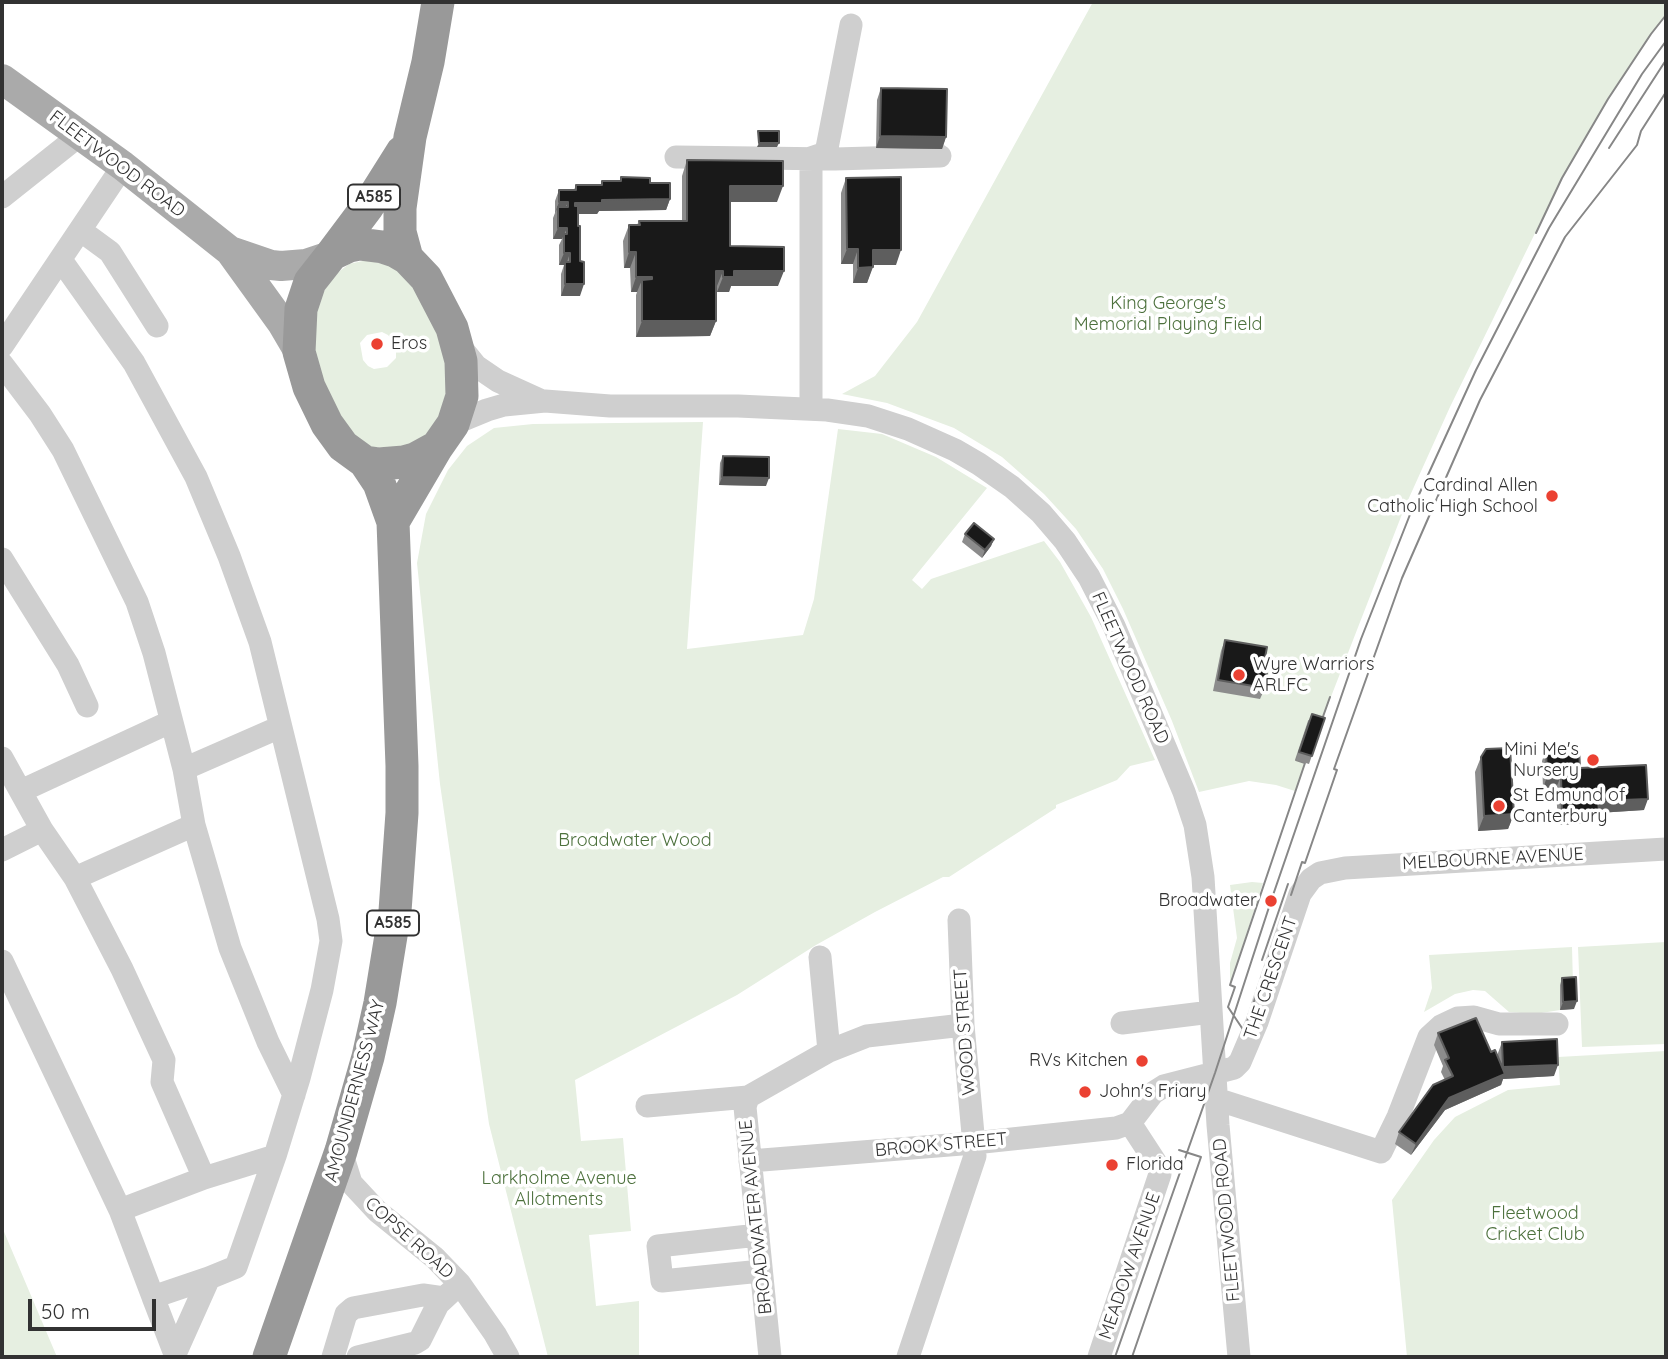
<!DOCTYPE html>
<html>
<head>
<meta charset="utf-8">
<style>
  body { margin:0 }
  #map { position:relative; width:1668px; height:1359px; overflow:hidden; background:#fff; font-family:Quicksand,sans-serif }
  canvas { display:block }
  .frame { position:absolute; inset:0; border:4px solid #323232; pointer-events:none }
  .scale { position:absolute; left:28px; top:1299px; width:128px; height:32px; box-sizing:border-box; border:4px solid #323232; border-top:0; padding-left:9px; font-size:21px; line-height:24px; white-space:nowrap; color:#323232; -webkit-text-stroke:5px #fff; paint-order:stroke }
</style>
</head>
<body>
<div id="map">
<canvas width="1668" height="1359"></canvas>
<div class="frame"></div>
<div class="scale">50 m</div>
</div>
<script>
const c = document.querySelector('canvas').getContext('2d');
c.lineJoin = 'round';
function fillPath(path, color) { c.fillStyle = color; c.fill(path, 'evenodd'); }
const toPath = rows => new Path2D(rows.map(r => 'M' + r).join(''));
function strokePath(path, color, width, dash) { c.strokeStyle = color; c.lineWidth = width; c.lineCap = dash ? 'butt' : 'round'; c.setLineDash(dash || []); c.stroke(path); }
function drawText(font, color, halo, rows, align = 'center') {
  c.font = font + ' Quicksand,sans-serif'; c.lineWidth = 7; c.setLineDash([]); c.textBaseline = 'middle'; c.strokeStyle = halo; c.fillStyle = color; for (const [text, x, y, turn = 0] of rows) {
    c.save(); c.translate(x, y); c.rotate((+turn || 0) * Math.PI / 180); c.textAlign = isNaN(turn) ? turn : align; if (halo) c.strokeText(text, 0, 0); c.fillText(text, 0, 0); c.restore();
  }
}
fillPath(toPath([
  [1093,2,1666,2,1666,15,1651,34,1608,99,1562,178,1450,407,1404,509,1320,725,1309,722,1296,759,1305,763,1295,791,1276,785,1249,781,1199,792,1172,721,1123,609,1103,569,1076,529,1044,494,1002,457,954,428,887,403,842,394,875,376,917,322],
  [367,260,395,267,413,286,436,329,450,378,435,432,411,449,366,447,344,423,318,369,313,343,316,313,322,295,332,277,349,264],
  [382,332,388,335,396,345,396,358,387,367,374,369,368,366,363,360,360,343,367,335],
  [703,422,687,649,803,635,814,599,838,429,882,434,936,457,987,488,912,580,922,589,931,579,1044,541,1060,562,1091,617,1155,760,1130,766,1117,780,1056,805,1056,808,949,877,943,877,875,912,816,945,737,995,575,1080,581,1141,623,1138,631,1231,589,1235,596,1306,639,1301,639,1357,548,1357,489,1124,440,784,417,563,426,514,448,470,467,446,494,428,533,424],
  [1252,882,1263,883,1230,985,1230,963,1237,938,1230,885],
  [1666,942,1666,1044,1582,1047,1578,947],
  [1572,947,1573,985,1560,1010,1535,1014,1509,1012,1485,991,1473,990,1455,994,1424,1012,1432,988,1429,955],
  [1666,1051,1666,1357,1407,1357,1392,1200,1434,1140,1455,1117,1508,1090,1560,1085,1558,1057],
  [2,1227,57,1357,2,1357]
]), '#e6efe1');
strokePath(toPath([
  [676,157,835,159,940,156],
  [811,158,823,154,827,148,851,25],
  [2,197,80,135],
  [80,230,110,252,157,326],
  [459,345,476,366,498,381,542,401],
  [2,346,123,166],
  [2,364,40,414,63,450,137,602,154,653,184,769,194,825,230,948,268,1042,294,1095],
  [811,409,811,158],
  [453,424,487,410,504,405,545,401,610,406,738,406,827,410,868,416,908,429,955,450,979,464,1012,487,1041,513,1065,541,1089,577,1114,626,1184,792,1195,825,1203,877,1218,1125,1239,1357],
  [2,559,68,665,87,706],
  [2,758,42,830,75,878,122,969,164,1060,162,1082,204,1178],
  [184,769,280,727],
  [21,791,170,722],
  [2,850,42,830],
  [75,878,194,825],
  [820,957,829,1051],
  [2,961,120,1210,204,1178,275,1156,299,1078,322,990,331,941,328,919,260,642,229,556,196,477,134,363,61,260],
  [1122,1023,1211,1012],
  [1216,1099,1381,1152,1398,1117,1429,1037,1441,1026,1458,1018,1474,1017,1499,1024,1557,1024],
  [647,1106,748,1097],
  [341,1151,351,1183,377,1211,435,1258,460,1284,495,1334,508,1357],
  [750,1161,974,1143,1116,1128,1130,1123,1153,1093,1164,1086,1234,1068,1240,1062,1257,1022,1300,894,1311,879,1320,873,1345,868,1666,849],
  [120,1210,153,1297,209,1278,236,1267,275,1156],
  [758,1235,658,1246,662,1281,761,1271],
  [153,1297,175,1354,209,1278],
  [333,1357,346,1314,353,1308,423,1295,444,1298],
  [358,1357,415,1343,420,1340,438,1304,452,1291],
  [770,1357,745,1107,748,1097,829,1051,867,1036,963,1025],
  [908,1357,975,1156,963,1025,959,920],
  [1099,1357,1160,1174,1158,1166,1130,1123]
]), '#cfcfcf', 23);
strokePath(toPath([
  [2,79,123,166,230,251,282,323,299,352],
  [230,251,271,265,281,266,306,264,330,256]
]), '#aaa', 30);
strokePath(toPath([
  [359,244,383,247,395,251,407,258,426,278,452,328,461,361,462,396,453,424,437,447,415,459,404,462,379,464,365,462,343,446,327,424,309,387,299,352,301,309,310,282,332,254,349,246,359,244],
  [332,254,368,206,402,152],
  [407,258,400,232,400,208,410,137,428,62,438,2],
  [393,522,437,447],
  [269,1357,341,1151,368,1057,380,1003,395,911,402,813,402,766,393,522,379,483,365,462]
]), '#999', 33);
strokePath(toPath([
  [1609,148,1666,60],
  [1536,233,1562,178,1608,99,1651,34,1666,15],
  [1291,895,1302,862,1305,863,1337,770,1334,769,1402,578,1480,400,1565,237,1637,145,1641,131,1666,92],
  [1262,960,1288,884],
  [1244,1031,1228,1007,1235,987,1230,985,1305,763,1296,760,1309,721,1320,725,1330,697],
  [1244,1031,1271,951],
  [1115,1357,1215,1073,1271,901,1361,639,1411,512,1476,370,1549,228,1642,74,1666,41],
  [1132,1357,1201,1157,1179,1150]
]), '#878787', 2);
fillPath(toPath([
  [881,88,946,137,942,149,876,148,877,100],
  [687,160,777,202,730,202,730,246,778,286,731,286,729,292,717,292,717,286,716,286,716,321,710,336,636,337,636,295,637,292,631,292,630,268,624,268,623,241,629,225,637,225,639,221,682,221,682,176],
  [621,177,650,183,670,199,666,210,599,211,597,214,578,214,580,296,561,296,561,274,564,265,559,265,559,245,562,239,553,239,553,218,555,213,555,201,559,190,574,190,576,185,601,185,602,181,620,181],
  [846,178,896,265,873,265,867,283,853,283,853,264,841,264,841,193],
  [723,456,766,486,719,485,720,463],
  [965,534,994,539,991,546,982,558,962,542],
  [1225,640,1264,663,1265,688,1260,699,1213,691,1221,651],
  [1312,714,1325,718,1309,764,1296,760],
  [1546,749,1580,768,1644,810,1598,813,1594,823,1558,825,1556,788,1543,788,1542,761],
  [1481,757,1514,814,1508,829,1478,831,1475,772],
  [1562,978,1574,1009,1560,1010,1560,985],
  [1438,1033,1491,1052,1498,1057,1498,1053,1502,1042,1554,1076,1503,1079,1501,1085,1445,1110,1411,1155,1395,1144,1399,1132,1445,1080,1441,1072,1443,1066,1434,1045]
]), '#8c8c8c');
fillPath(toPath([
  [880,136,946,137,942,149,876,148],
  [759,143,779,143,777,147,757,147],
  [730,186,783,186,777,202,725,202],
  [670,199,666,210,599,211,597,214,571,214,575,203,602,200],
  [559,202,568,202,563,213,558,207,555,213],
  [558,228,567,228,562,239,553,239],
  [847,249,858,249,853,264,841,264],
  [873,250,901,250,896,265,867,265],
  [629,252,636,252,630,268,624,268],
  [564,253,570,253,566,265,565,262,564,265,559,265],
  [873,267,867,283,853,283,858,268],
  [716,271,723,271,717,286,710,286],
  [734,271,784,271,778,286,731,286,729,292,717,292,723,277],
  [636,277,652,277,646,292,642,280,637,292,631,292],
  [565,284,584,284,580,296,561,296],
  [642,321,716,321,710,336,636,337],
  [722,477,769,478,766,486,719,485],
  [994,539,991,546,982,558,985,550],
  [1561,776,1556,788,1543,788,1547,777],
  [1648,799,1644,810,1598,813,1594,823,1558,825,1562,813,1598,801],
  [1514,814,1508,829,1478,831,1484,816],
  [1577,1001,1574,1009,1560,1010,1563,1002],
  [1558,1065,1554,1076,1503,1079,1501,1085,1445,1110,1411,1155,1416,1144,1449,1098,1500,1076,1503,1067]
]), '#5e5e5e');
const building = toPath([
  [881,88,947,89,946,137,880,136,881,88],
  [758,131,779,131,779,143,759,143,758,131],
  [687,160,783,161,783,186,730,186,730,246,784,247,784,271,734,271,734,277,723,277,723,271,716,271,716,321,642,321,642,280,652,279,652,277,636,277,636,252,629,252,629,225,640,225,639,221,687,221,687,160],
  [621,177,650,178,650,183,670,183,670,199,602,200,602,203,575,203,575,206,578,206,578,226,580,226,580,261,584,262,584,284,565,284,565,262,570,262,570,253,564,253,564,234,567,234,567,228,558,228,558,207,568,207,568,202,559,202,559,190,576,190,576,185,602,185,602,181,621,181,621,177],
  [901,177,901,250,873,250,873,267,858,268,858,249,847,249,846,178,901,177],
  [723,456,769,457,769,478,722,477,723,456],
  [974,523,994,539,985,550,965,534,974,523],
  [1225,640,1267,647,1264,663,1268,664,1265,688,1218,680,1225,640],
  [1312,714,1325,718,1312,756,1299,752,1312,714],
  [1510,748,1514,814,1484,816,1481,757,1486,749,1510,748],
  [1579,748,1580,768,1646,765,1648,799,1598,801,1599,811,1562,813,1561,776,1547,777,1546,749,1579,748],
  [1576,977,1577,1001,1563,1002,1562,978,1576,977],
  [1476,1018,1491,1052,1495,1050,1505,1074,1449,1098,1416,1144,1399,1132,1433,1085,1453,1076,1445,1060,1449,1058,1438,1033,1476,1018],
  [1557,1039,1558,1065,1503,1067,1502,1042,1557,1039]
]);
fillPath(building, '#191919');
strokePath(building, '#5e5e5e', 2);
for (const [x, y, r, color] of [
  [377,344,7,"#eb4132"],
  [1552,496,7,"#eb4132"],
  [1239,675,7,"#eb4132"],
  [1593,760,7,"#eb4132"],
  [1499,806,7,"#eb4132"],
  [1271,901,7,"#eb4132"],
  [1142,1061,7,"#eb4132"],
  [1085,1092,7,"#eb4132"],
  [1112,1165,7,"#eb4132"]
]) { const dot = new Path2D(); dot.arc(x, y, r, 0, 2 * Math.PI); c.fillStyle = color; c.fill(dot); strokePath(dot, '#fff', 2.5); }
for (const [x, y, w] of [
  [374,197,52],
  [393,923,52]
]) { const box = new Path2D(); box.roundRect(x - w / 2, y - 12.5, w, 25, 5); c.fillStyle = '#fff'; c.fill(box); strokePath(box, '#323232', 2); }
drawText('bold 16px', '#323232', null, [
  ["A585",374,197],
  ["A585",393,923]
]);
drawText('18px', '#323232', '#fff', [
  ["FLEETWOOD ROAD",117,164,37],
  ["FLEETWOOD ROAD",1130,668,66],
  ["MELBOURNE AVENUE",1493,859,-3],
  ["THE CRESCENT",1271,978,-71],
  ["WOOD STREET",965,1032,-94],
  ["AMOUNDERNESS WAY",355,1091,-75],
  ["BROOK STREET",941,1145,-5],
  ["BROADWATER AVENUE",756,1217,-96],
  ["FLEETWOOD ROAD",1227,1220,-95],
  ["COPSE ROAD",409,1238,42],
  ["MEADOW AVENUE",1130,1266,-71]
]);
drawText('18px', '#4d713d', '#fff', [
  ["King George's",1168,304],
  ["Memorial Playing Field",1168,325],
  ["Broadwater Wood",635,841],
  ["Larkholme Avenue",559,1179],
  ["Allotments",559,1200],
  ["Fleetwood",1535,1214],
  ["Cricket Club",1535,1235]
]);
drawText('18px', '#323232', '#fff', [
  ["Eros",391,344],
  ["Cardinal Allen",1538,486,"right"],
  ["Catholic High School",1538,507,"right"],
  ["Wyre Warriors",1253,665],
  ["ARLFC",1253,686],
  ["Mini Me's",1579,750,"right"],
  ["Nursery",1579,771,"right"],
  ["St Edmund of",1513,796],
  ["Canterbury",1513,817],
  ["Broadwater",1257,901,"right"],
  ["RVs Kitchen",1128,1061,"right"],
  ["John's Friary",1099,1092],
  ["Florida",1126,1165]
], 'left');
</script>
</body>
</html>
